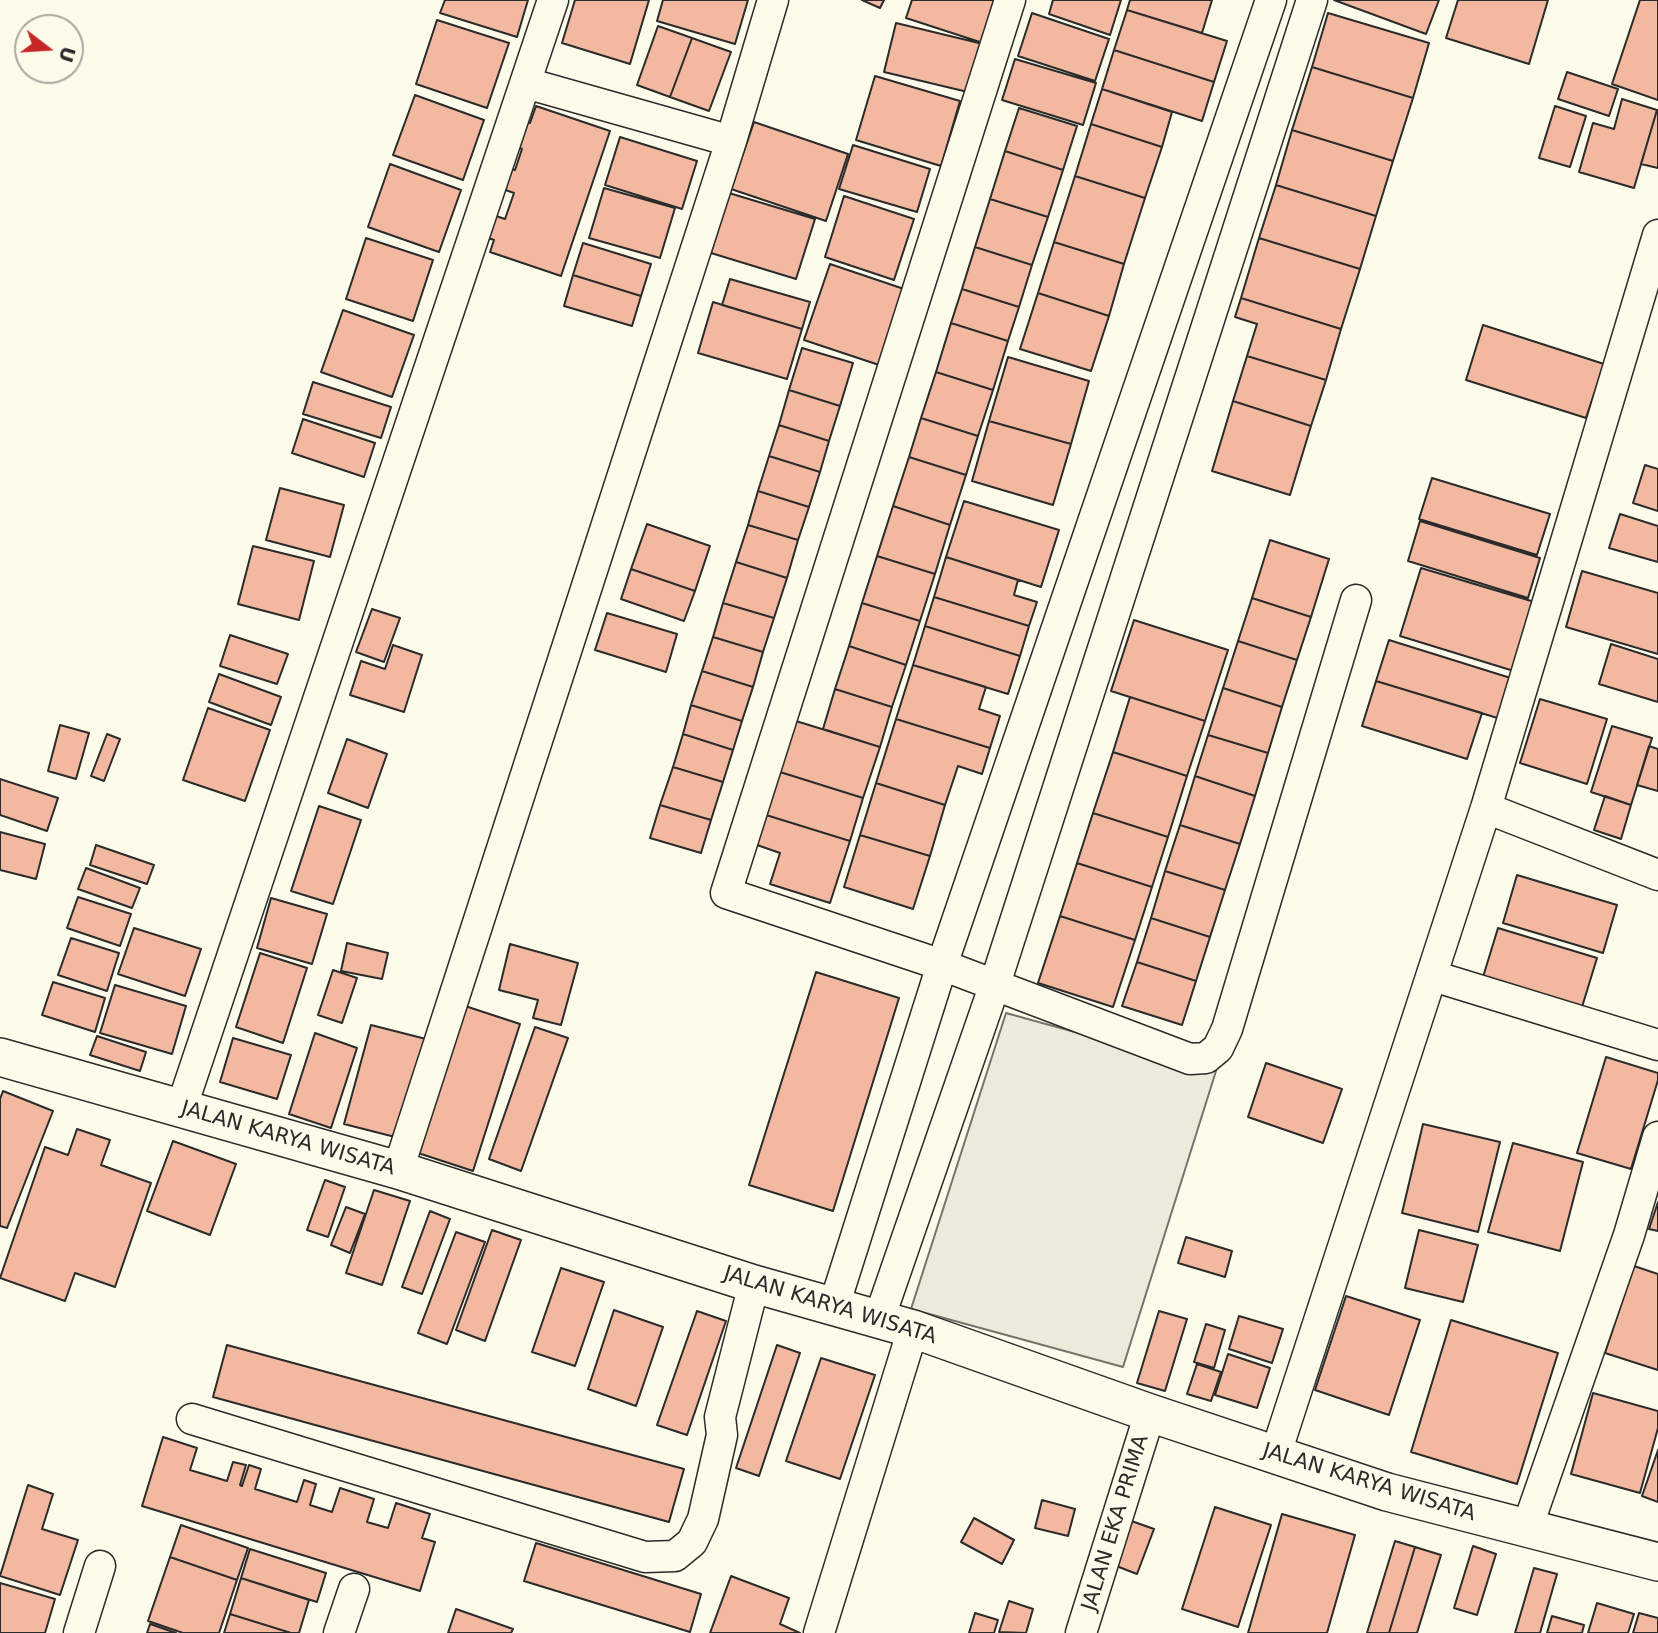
<!DOCTYPE html>
<html>
<head>
<meta charset="utf-8">
<style>
  body { margin:0 }
  #map { position:relative; width:1658px; height:1633px; overflow:hidden; background:#fdfbea; font-family:"DejaVu Sans",sans-serif }
  canvas { display:block }
  .north { position:absolute; left:14px; top:14px; width:70px; height:70px; box-sizing:border-box; background:#fdfbea; border:2px solid #a9a89e; border-radius:50%; rotate:107deg; font-size:19px; font-weight:700; line-height:28px; text-align:center; color:#2b2b2b }
  .north::after { content:''; display:block; margin:auto; width:24px; height:32px; background:#c62828; clip-path:polygon(50% 0,100% 100%,50% 72%,0 100%) }
</style>
</head>
<body>
<div id="map">
<canvas width="1658" height="1633"></canvas>
<div class="north">U</div>
</div>
<script>
const c = document.querySelector('canvas').getContext('2d');
c.lineJoin = 'round';
function fillPath(path, color) { c.fillStyle = color; c.fill(path, 'evenodd'); }
const toPath = rows => new Path2D(rows.map(r => 'M' + r).join(''));
function strokePath(path, color, width, dash) { c.strokeStyle = color; c.lineWidth = width; c.lineCap = dash ? 'butt' : 'round'; c.setLineDash(dash || []); c.stroke(path); }
function drawText(font, color, halo, rows, align = 'center') {
  c.font = font + ' "DejaVu Sans",sans-serif'; c.lineWidth = 5; c.setLineDash([]); c.textBaseline = 'middle'; c.strokeStyle = halo; c.fillStyle = color; for (const [text, x, y, turn = 0] of rows) {
    c.save(); c.translate(x, y); c.rotate((+turn || 0) * Math.PI / 180); c.textAlign = isNaN(turn) ? turn : align; if (halo) c.strokeText(text, 0, 0); c.fillText(text, 0, 0); c.restore();
  }
}
const green = toPath([
  [1006,1013,1216,1071,1123,1367,911,1309,1006,1013]
]);
fillPath(green, '#ecebdb');
strokePath(green, '#74746e', 2);
const building = toPath([
  [445,0,528,0,517,37,440,13,445,0],
  [575,0,649,0,630,64,562,43,575,0],
  [663,0,748,0,735,44,657,21,663,0],
  [862,0,884,0,880,8,862,0],
  [912,0,1003,0,989,45,906,18,912,0],
  [1053,0,1121,0,1110,35,1049,14,1053,0],
  [1130,0,1212,0,1202,33,1127,10,1130,0],
  [1334,0,1439,0,1426,34,1334,0],
  [1458,0,1548,0,1529,64,1446,38,1458,0],
  [1640,0,1658,0,1658,100,1612,84,1640,0],
  [1127,10,1227,41,1214,82,1114,50,1127,10],
  [1032,13,1109,39,1095,81,1018,56,1032,13],
  [1328,13,1429,43,1413,98,1312,67,1328,13],
  [437,20,509,43,487,108,416,84,437,20],
  [896,23,983,44,972,93,884,72,896,23],
  [658,26,692,38,670,97,637,85,658,26],
  [692,38,731,52,709,111,670,97,692,38],
  [1114,50,1214,82,1202,121,1102,89,1114,50],
  [1015,59,1096,83,1083,125,1002,100,1015,59],
  [1312,67,1413,98,1393,161,1292,130,1312,67],
  [1567,72,1618,89,1609,116,1558,99,1567,72],
  [875,76,960,101,941,166,856,140,875,76],
  [1102,89,1172,112,1162,147,1091,124,1102,89],
  [415,95,484,120,463,180,393,155,415,95],
  [1622,99,1657,110,1634,188,1579,172,1593,123,1614,129,1622,99],
  [536,106,610,131,561,276,490,252,494,240,485,237,493,215,505,219,514,193,497,187,504,167,515,170,522,149,511,144,519,119,530,123,536,106],
  [1555,106,1586,116,1570,167,1539,158,1555,106],
  [1019,108,1077,126,1063,170,1005,151,1019,108],
  [1657,110,1658,110,1658,168,1641,164,1657,110],
  [754,122,848,154,826,221,731,189,754,122],
  [1091,124,1162,147,1145,198,1075,176,1091,124],
  [1292,130,1393,161,1376,216,1276,185,1292,130],
  [620,137,697,161,682,209,605,185,620,137],
  [853,145,930,169,917,212,839,189,853,145],
  [1005,151,1063,170,1048,217,990,199,1005,151],
  [390,164,461,190,439,252,368,227,390,164],
  [1075,176,1145,198,1124,264,1054,242,1075,176],
  [1276,185,1376,216,1360,269,1259,238,1276,185],
  [604,188,675,208,660,258,589,238,604,188],
  [729,193,815,219,796,279,711,253,729,193],
  [844,196,914,219,894,280,825,257,844,196],
  [990,199,1048,217,1032,265,975,247,990,199],
  [366,238,433,260,413,321,346,299,366,238],
  [1259,238,1360,269,1341,329,1241,298,1259,238],
  [1054,242,1124,264,1109,316,1038,293,1054,242],
  [583,243,651,264,641,296,573,275,583,243],
  [975,247,1032,265,1019,307,962,289,975,247],
  [830,264,907,290,882,366,804,340,830,264],
  [573,275,641,296,632,326,564,306,573,275],
  [730,279,810,302,802,329,722,305,730,279],
  [962,289,1019,307,1008,341,951,323,962,289],
  [1038,293,1109,316,1091,371,1020,349,1038,293],
  [1241,298,1341,329,1326,380,1247,356,1257,324,1235,317,1241,298],
  [713,302,802,329,787,379,698,353,713,302],
  [343,310,414,335,392,397,321,372,343,310],
  [951,323,1008,341,993,390,936,372,951,323],
  [1483,325,1604,364,1586,418,1466,380,1483,325],
  [802,348,853,363,840,406,789,390,802,348],
  [1247,356,1326,380,1311,426,1233,401,1247,356],
  [1008,357,1089,381,1071,444,989,421,1008,357],
  [936,372,993,390,978,436,921,418,936,372],
  [313,382,391,407,381,438,303,414,313,382],
  [789,390,840,406,829,441,779,425,789,390],
  [1233,401,1311,426,1290,495,1212,471,1233,401],
  [921,418,978,436,966,475,909,457,921,418],
  [303,419,375,443,364,477,292,453,303,419],
  [989,421,1071,444,1053,505,972,481,989,421],
  [779,425,829,441,820,472,769,456,779,425],
  [769,456,820,472,809,507,758,491,769,456],
  [909,457,966,475,950,525,893,506,909,457],
  [1645,465,1658,469,1658,511,1633,503,1645,465],
  [1432,478,1550,514,1537,555,1419,519,1432,478],
  [280,488,344,505,330,557,266,540,280,488],
  [758,491,809,507,798,540,748,525,758,491],
  [964,501,1059,530,1041,587,946,557,964,501],
  [893,506,950,525,935,574,877,556,893,506],
  [1620,514,1658,526,1658,562,1609,548,1620,514],
  [1420,521,1540,558,1528,598,1408,561,1420,521],
  [647,524,710,546,695,591,631,569,647,524],
  [748,525,798,540,787,578,736,562,748,525],
  [1270,540,1329,559,1311,617,1252,598,1270,540],
  [253,546,314,561,299,620,238,604,253,546],
  [877,556,935,574,920,621,862,603,877,556],
  [946,557,1018,580,1014,595,1037,602,1029,626,934,597,946,557],
  [736,562,787,578,774,618,723,603,736,562],
  [1421,568,1538,603,1517,672,1400,636,1421,568],
  [631,569,695,591,684,621,621,599,631,569],
  [1582,571,1658,593,1658,654,1566,627,1582,571],
  [934,597,1029,626,1020,656,925,626,934,597],
  [1252,598,1311,617,1297,660,1238,641,1252,598],
  [723,603,774,618,763,652,713,637,723,603],
  [862,603,920,621,906,665,849,646,862,603],
  [372,609,400,618,384,662,356,652,372,609],
  [607,613,677,634,666,672,595,650,607,613],
  [1134,620,1228,650,1205,721,1111,691,1134,620],
  [925,626,1020,656,1008,694,913,665,925,626],
  [230,635,288,654,277,684,220,666,230,635],
  [713,637,763,652,753,687,702,671,713,637],
  [1389,640,1517,680,1504,720,1376,681,1389,640],
  [1238,641,1297,660,1282,707,1223,688,1238,641],
  [1611,644,1658,659,1658,702,1599,684,1611,644],
  [393,645,422,655,404,712,350,695,361,661,385,669,393,645],
  [849,646,906,665,892,707,835,689,849,646],
  [913,665,986,687,979,709,1000,716,990,748,896,719,913,665],
  [702,671,753,687,742,721,691,705,702,671],
  [219,674,281,697,271,725,209,702,219,674],
  [1376,681,1482,713,1467,759,1362,726,1376,681],
  [1223,688,1282,707,1268,753,1208,735,1223,688],
  [835,689,892,707,880,747,823,729,835,689],
  [1130,697,1205,721,1187,776,1113,752,1130,697],
  [1540,699,1607,719,1587,784,1520,763,1540,699],
  [691,705,742,721,733,750,683,734,691,705],
  [208,708,270,730,245,801,183,780,208,708],
  [896,719,990,748,982,774,958,766,945,805,876,783,896,719],
  [796,721,880,747,863,798,780,772,796,721],
  [60,725,89,733,76,779,48,771,60,725],
  [1612,726,1652,738,1631,805,1591,792,1612,726],
  [107,734,120,739,104,781,91,776,107,734],
  [683,734,733,750,723,782,673,767,683,734],
  [1208,735,1268,753,1255,796,1195,776,1208,735],
  [347,739,387,754,368,808,328,793,347,739],
  [1649,746,1658,749,1658,791,1637,785,1649,746],
  [1113,752,1187,776,1168,837,1093,813,1113,752],
  [673,767,723,782,711,820,660,805,673,767],
  [780,772,863,798,850,841,766,815,780,772],
  [1195,776,1255,796,1240,844,1180,825,1195,776],
  [0,779,58,798,47,831,0,815,0,779],
  [876,783,945,805,930,856,860,835,876,783],
  [1605,796,1631,805,1621,839,1594,830,1605,796],
  [660,805,711,820,701,853,650,838,660,805],
  [319,806,361,820,333,904,291,891,319,806],
  [1093,813,1168,837,1152,887,1077,863,1093,813],
  [766,815,850,841,830,903,770,884,780,853,757,845,766,815],
  [1180,825,1240,844,1225,890,1165,871,1180,825],
  [0,832,45,844,36,879,0,870,0,832],
  [860,835,930,856,913,909,844,887,860,835],
  [96,845,154,865,147,884,90,865,96,845],
  [1077,863,1152,887,1135,940,1060,916,1077,863],
  [86,868,140,888,132,908,78,889,86,868],
  [1165,871,1225,890,1210,937,1151,918,1165,871],
  [1517,875,1617,905,1603,953,1503,923,1517,875],
  [78,897,131,914,120,946,67,928,78,897],
  [271,898,327,914,312,964,257,948,271,898],
  [1060,916,1135,940,1113,1007,1038,983,1060,916],
  [1151,918,1210,937,1196,981,1137,962,1151,918],
  [134,928,201,949,185,996,118,974,134,928],
  [1498,928,1597,958,1582,1007,1483,977,1498,928],
  [71,938,119,953,107,991,58,975,71,938],
  [347,943,388,953,382,979,341,971,347,943],
  [510,944,578,963,561,1025,533,1018,538,1000,499,990,510,944],
  [260,953,307,968,283,1043,236,1027,260,953],
  [1137,962,1196,981,1182,1025,1122,1006,1137,962],
  [333,970,357,978,342,1023,318,1015,333,970],
  [816,972,899,998,833,1211,749,1185,816,972],
  [53,982,105,998,95,1032,42,1015,53,982],
  [115,985,186,1006,172,1054,100,1033,115,985],
  [459,1004,520,1024,473,1171,412,1151,459,1004],
  [371,1025,426,1039,399,1138,344,1124,371,1025],
  [535,1027,568,1038,521,1171,489,1159,535,1027],
  [315,1033,357,1048,331,1128,289,1114,315,1033],
  [97,1036,146,1052,140,1071,90,1055,97,1036],
  [233,1038,291,1055,277,1099,220,1082,233,1038],
  [1606,1057,1658,1073,1658,1080,1631,1169,1577,1153,1606,1057],
  [1266,1063,1342,1089,1323,1143,1248,1117,1266,1063],
  [3,1091,53,1111,7,1228,0,1226,0,1099,3,1091],
  [1423,1124,1500,1142,1478,1232,1402,1213,1423,1124],
  [77,1129,110,1140,101,1165,151,1183,115,1287,75,1273,65,1301,0,1278,45,1147,68,1155,77,1129],
  [173,1141,236,1164,210,1235,147,1211,173,1141],
  [1513,1143,1583,1162,1560,1251,1488,1232,1513,1143],
  [325,1180,345,1187,328,1237,307,1230,325,1180],
  [374,1190,410,1201,382,1285,346,1273,374,1190],
  [1658,1202,1658,1231,1649,1229,1658,1202],
  [346,1207,365,1214,350,1253,331,1245,346,1207],
  [430,1211,450,1219,422,1294,402,1287,430,1211],
  [492,1230,521,1240,485,1341,456,1330,492,1230],
  [1419,1230,1478,1245,1463,1302,1405,1288,1419,1230],
  [456,1232,485,1242,447,1344,418,1333,456,1232],
  [1186,1237,1232,1251,1225,1277,1178,1263,1186,1237],
  [1634,1266,1658,1274,1658,1370,1605,1353,1634,1266],
  [561,1268,604,1282,575,1366,532,1352,561,1268],
  [1346,1296,1420,1320,1389,1415,1315,1390,1346,1296],
  [614,1310,663,1327,636,1406,588,1389,614,1310],
  [697,1311,726,1321,687,1435,657,1425,697,1311],
  [1159,1311,1187,1319,1165,1391,1137,1383,1159,1311],
  [1239,1316,1283,1329,1272,1363,1229,1349,1239,1316],
  [1451,1320,1558,1353,1517,1484,1411,1452,1451,1320],
  [1206,1324,1225,1330,1214,1368,1194,1362,1206,1324],
  [227,1345,684,1469,669,1522,213,1397,227,1345],
  [777,1345,800,1353,759,1476,736,1468,777,1345],
  [1228,1354,1270,1368,1257,1408,1215,1395,1228,1354],
  [821,1358,875,1375,840,1479,786,1461,821,1358],
  [1197,1364,1221,1372,1211,1401,1187,1394,1197,1364],
  [1593,1393,1658,1411,1658,1428,1640,1493,1571,1474,1593,1393],
  [163,1437,197,1448,190,1470,227,1481,233,1462,246,1465,240,1485,242,1486,249,1465,261,1469,255,1489,297,1502,304,1480,316,1484,310,1505,332,1512,340,1488,374,1499,367,1522,388,1528,396,1503,430,1514,422,1538,435,1542,420,1591,142,1506,163,1437],
  [1658,1450,1658,1502,1642,1496,1658,1450],
  [28,1485,53,1494,42,1529,78,1540,60,1595,0,1576,28,1485],
  [1042,1500,1075,1509,1068,1536,1035,1528,1042,1500],
  [1215,1507,1271,1525,1238,1627,1182,1609,1215,1507],
  [1282,1514,1355,1535,1327,1633,1248,1633,1282,1514],
  [974,1518,1014,1540,1002,1564,961,1542,974,1518],
  [1123,1518,1154,1529,1137,1574,1106,1562,1123,1518],
  [181,1525,248,1548,237,1580,170,1557,181,1525],
  [1395,1541,1415,1547,1389,1633,1367,1633,1395,1541],
  [536,1543,701,1594,690,1632,524,1581,536,1543],
  [1473,1546,1496,1554,1477,1615,1454,1608,1473,1546],
  [1415,1547,1441,1555,1417,1633,1389,1633,1415,1547],
  [250,1549,326,1573,317,1602,241,1578,250,1549],
  [170,1557,237,1580,219,1633,183,1633,148,1621,170,1557],
  [1534,1568,1557,1574,1540,1633,1515,1633,1534,1568],
  [731,1576,789,1598,780,1624,800,1633,710,1633,731,1576],
  [241,1578,309,1600,299,1633,291,1633,230,1614,241,1578],
  [0,1583,55,1599,45,1633,0,1633,0,1583],
  [1009,1601,1033,1609,1026,1633,999,1632,1009,1601],
  [1597,1603,1634,1614,1628,1633,1588,1633,1597,1603],
  [456,1609,513,1629,511,1633,448,1633,456,1609],
  [975,1613,998,1620,994,1633,969,1633,975,1613],
  [1639,1613,1658,1618,1658,1633,1633,1633,1639,1613],
  [230,1614,291,1633,224,1633,230,1614],
  [1552,1616,1584,1625,1582,1633,1547,1633,1552,1616],
  [150,1624,176,1633,147,1633,150,1624]
]);
fillPath(building, '#f2b8a0');
strokePath(building, '#2b2b2b', 2);
const minor = toPath([
  [1010,0,726,893,942,965,1190,1059,1206,1058,1218,1048,1227,1029,1356,600],
  [526,83,731,141],
  [1486,808,1658,875],
  [1433,976,1658,1045],
  [181,1109,553,0],
  [398,1170,731,141,773,0],
  [834,1306,942,965,1271,0],
  [879,1319,995,984,1312,0],
  [192,1419,645,1557,675,1556,692,1542,703,1519,722,1435,720,1417,754,1284],
  [1275,1456,1486,808,1658,235],
  [1527,1528,1629,1235,1658,1137],
  [79,1633,100,1566],
  [339,1633,354,1589],
  [819,1633,913,1329],
  [1081,1633,1150,1413]
]);
const tertiary = toPath([
  [0,1057,398,1170,754,1284,913,1329,1150,1413,1387,1492,1658,1562]
]);
strokePath(minor, '#2b2b2b', 33);
strokePath(tertiary, '#2b2b2b', 40);
strokePath(minor, '#fdfbea', 30);
strokePath(tertiary, '#fdfbea', 37);
drawText('21px', '#2b2b2b', '#fdfbea', [
  ["JALAN KARYA WISATA",288,1139,16],
  ["JALAN KARYA WISATA",830,1306,17],
  ["JALAN KARYA WISATA",1369,1483,17],
  ["JALAN EKA PRIMA",1116,1523,-73]
]);
</script>
</body>
</html>
